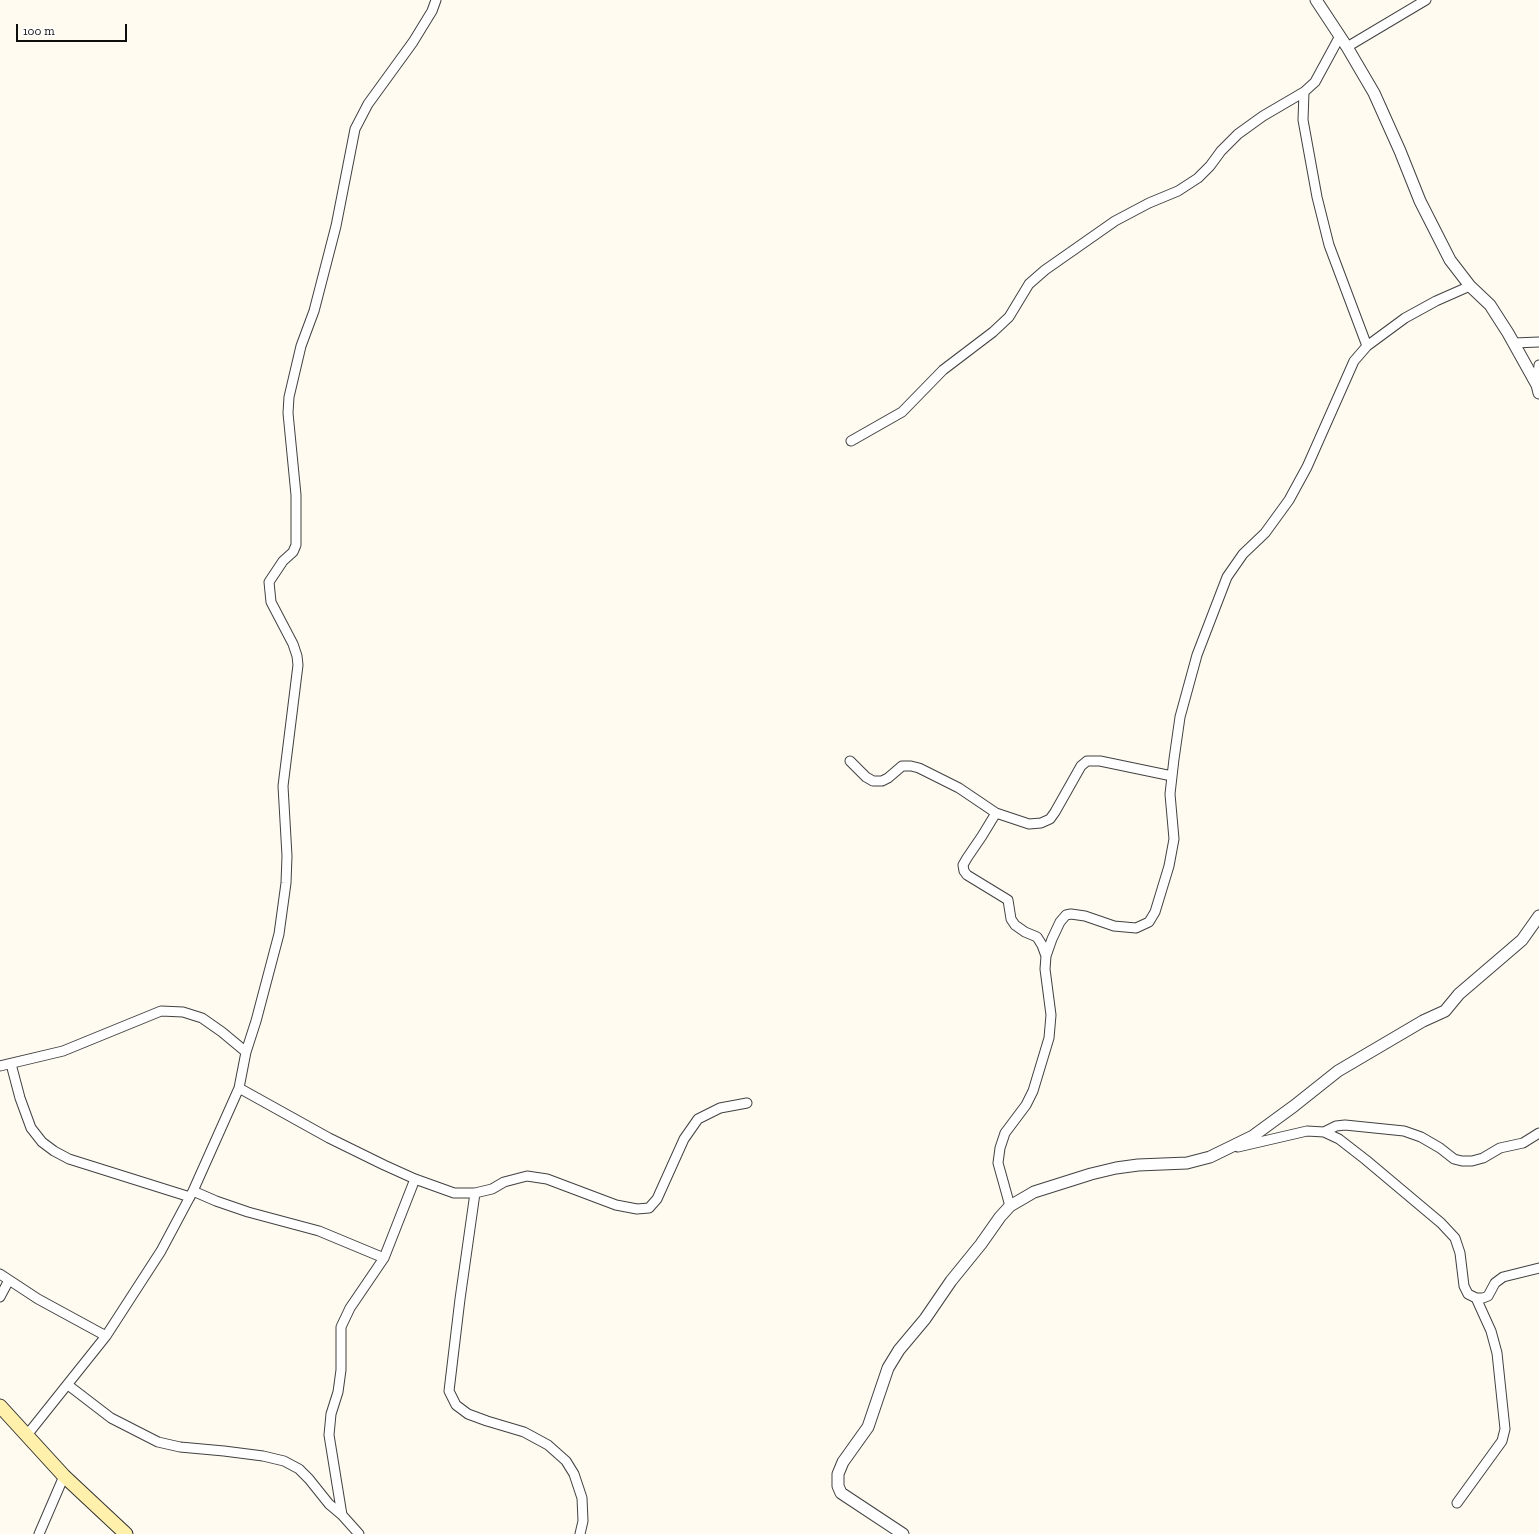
<!DOCTYPE html>
<html>
<head>
<meta charset="utf-8">
<style>
  body { margin:0 }
  #map { position:relative; width:1539px; height:1534px; overflow:hidden; background:#fffbf0; font-family:"Zilla Slab",serif }
  canvas { display:block }
  .scale { position:absolute; left:16px; top:24px; width:111px; height:18px; box-sizing:border-box; border:2px solid #0e0e0e; border-top:0; padding-left:5px; font-size:12px; line-height:14px; white-space:nowrap; color:#0e0e0e; -webkit-text-stroke:3px #fff; paint-order:stroke }
</style>
</head>
<body>
<div id="map">
<canvas width="1539" height="1534"></canvas>
<div class="scale">100 m</div>
</div>
<script>
const c = document.querySelector('canvas').getContext('2d');
c.lineJoin = 'round';
const toPath = rows => new Path2D(rows.map(r => 'M' + r).join(''));
function strokePath(path, color, width, dash) { c.strokeStyle = color; c.lineWidth = width; c.lineCap = dash ? 'butt' : 'round'; c.setLineDash(dash || []); c.stroke(path); }
const minor = toPath([
  [1347,47,1426,0],
  [1304,92,1303,120,1317,197,1329,245,1367,346],
  [1514,343,1539,342],
  [1537,385,1539,365],
  [851,441,902,412,943,370,993,332,1009,317,1029,284,1045,270,1115,221,1149,203,1178,191,1198,178,1210,166,1221,151,1238,134,1263,116,1304,92,1315,82,1340,36],
  [850,761,866,777,873,781,882,781,888,778,902,766,911,766,919,768,959,788,996,813,1029,824,1041,823,1050,819,1055,812,1081,766,1087,761,1100,761,1172,776],
  [996,813,982,836,967,858,963,865,964,871,967,875,1008,900,1011,919,1015,925,1025,932,1037,937,1042,945,1046,956],
  [11,1064,20,1098,31,1128,42,1142,54,1151,69,1159,190,1197],
  [0,1066,63,1051,161,1011,183,1012,202,1018,222,1032,246,1052],
  [239,1088,329,1138,384,1165,415,1179,454,1193,475,1193,492,1189,504,1182,527,1176,547,1179,616,1205,637,1209,649,1208,657,1199,684,1139,698,1119,720,1108,747,1103],
  [1324,1132,1336,1126,1345,1125,1404,1131,1421,1137,1440,1148,1454,1159,1462,1161,1472,1161,1483,1158,1500,1148,1523,1143,1539,1133],
  [1238,1147,1307,1131,1324,1132,1339,1139,1366,1160,1441,1223,1455,1238,1460,1253,1464,1286,1468,1294,1476,1298,1483,1298,1488,1296,1495,1283,1503,1277,1539,1268],
  [193,1191,216,1201,248,1212,319,1231,384,1258],
  [475,1193,460,1299,449,1391,456,1405,468,1414,487,1421,524,1432,548,1445,566,1461,574,1474,582,1498,583,1521,580,1534],
  [1010,1206,998,1163,1000,1148,1005,1133,1026,1105,1033,1091,1049,1038,1051,1015,1045,969,1046,956,1052,939,1060,922,1066,915,1071,914,1085,916,1114,926,1136,928,1149,922,1155,912,1169,866,1174,839,1170,794,1174,759,1180,717,1197,655,1227,577,1243,554,1265,533,1289,500,1307,467,1354,361,1367,346,1405,318,1436,301,1470,286],
  [0,1274,38,1299,106,1336],
  [0,1297,9,1280],
  [68,1385,111,1418,158,1442,180,1447,224,1451,263,1456,284,1461,299,1469,309,1479,329,1504,342,1515],
  [27,1435,106,1336,161,1251,193,1191,239,1088,246,1052,256,1021,279,934,286,883,287,856,283,786,298,665,297,656,293,644,271,602,269,582,283,561,293,552,296,545,296,495,288,413,289,397,301,346,314,311,336,226,355,129,368,104,413,42,432,11,436,0],
  [1457,1503,1502,1441,1505,1429,1497,1353,1491,1331,1476,1298],
  [39,1534,64,1476],
  [359,1534,342,1515,329,1435,331,1414,338,1392,341,1370,341,1327,350,1308,384,1258,415,1179]
]);
const tertiary = toPath([
  [1316,0,1347,47,1374,93,1400,151,1420,201,1450,260,1470,286,1490,305,1508,333,1537,385,1539,393],
  [903,1534,841,1493,838,1486,838,1474,843,1462,868,1427,888,1368,899,1350,925,1319,951,1281,981,1244,1000,1217,1010,1206,1034,1192,1091,1174,1116,1168,1138,1165,1187,1163,1210,1157,1253,1136,1294,1106,1338,1071,1423,1021,1445,1011,1459,994,1522,940,1539,916]
]);
const secondary = toPath([
  [0,1406,64,1476,126,1534]
]);
strokePath(minor, '#414141', 11);
strokePath(tertiary, '#414141', 13);
strokePath(secondary, '#303030', 15);
strokePath(minor, '#fff', 9);
strokePath(tertiary, '#fff', 11);
strokePath(secondary, '#fff1ab', 13);
</script>
</body>
</html>
